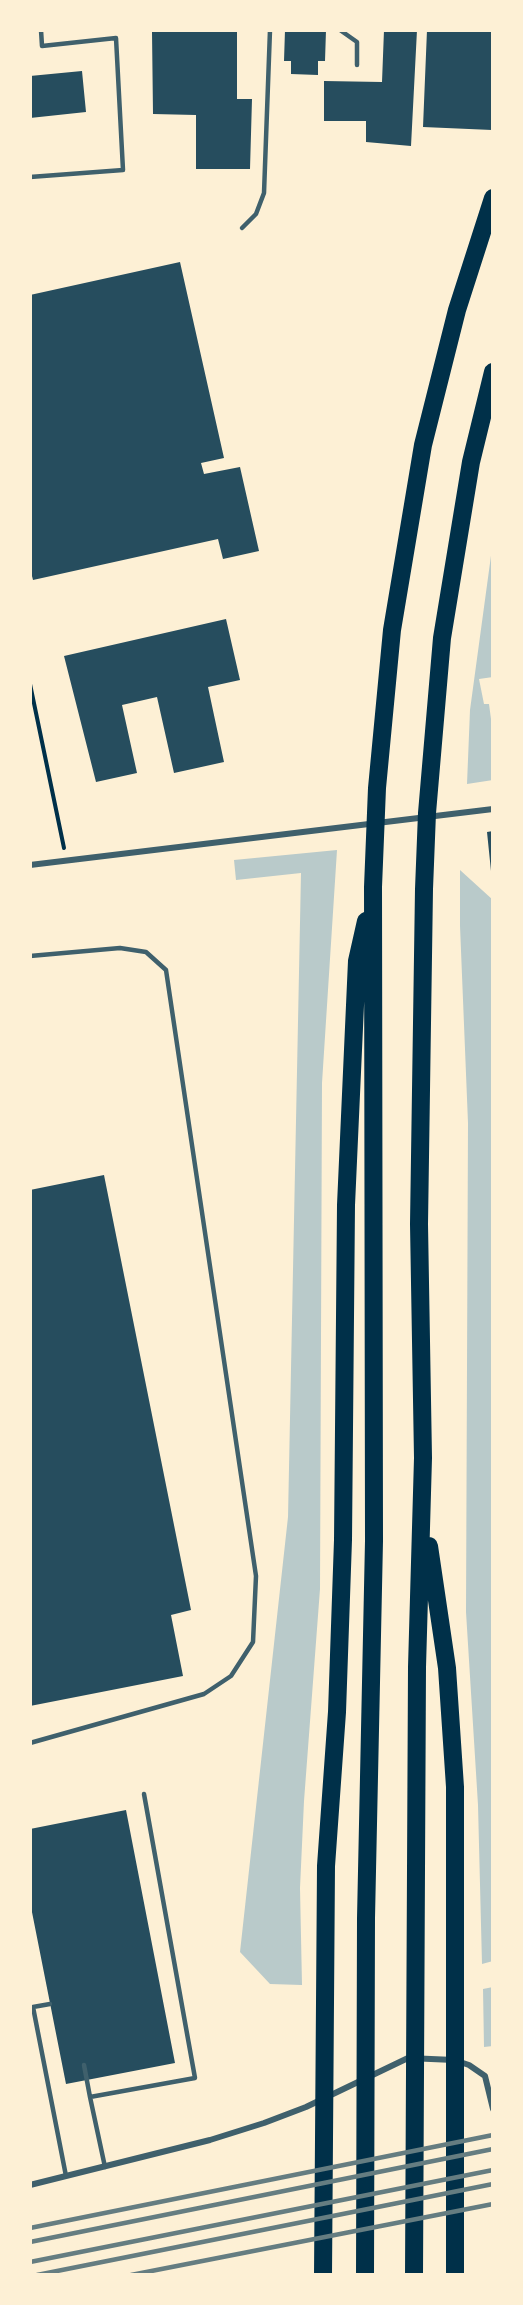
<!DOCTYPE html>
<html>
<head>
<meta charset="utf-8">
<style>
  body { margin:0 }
  #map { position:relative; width:523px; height:2305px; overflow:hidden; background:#fdf0d5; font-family:Jost,sans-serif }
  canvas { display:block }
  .frame { position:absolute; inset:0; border:32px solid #fdf0d5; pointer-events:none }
</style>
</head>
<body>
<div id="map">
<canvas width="523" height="2305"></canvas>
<div class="frame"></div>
</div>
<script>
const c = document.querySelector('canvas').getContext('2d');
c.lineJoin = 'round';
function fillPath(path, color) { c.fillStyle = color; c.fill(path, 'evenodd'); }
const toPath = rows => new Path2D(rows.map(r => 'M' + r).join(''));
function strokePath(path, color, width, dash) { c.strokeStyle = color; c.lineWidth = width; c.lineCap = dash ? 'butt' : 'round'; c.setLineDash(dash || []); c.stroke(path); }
fillPath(toPath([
  [493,541,493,677,479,679,484,704,489,704,493,734,493,780,467,784,470,710],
  [337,850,322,1083,320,1589,304,1801,300,1888,302,1985,270,1984,240,1952,288,1517,301,873,236,880,234,860],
  [460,870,493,900,493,1961,482,1964,478,1805,466,1612,468,1123,460,926],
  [493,1987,493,2046,484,2047,483,1989]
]), '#b9caca');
fillPath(toPath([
  [172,30,237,30,237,99,252,99,250,169,196,169,196,115,153,114,152,32],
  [285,30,326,30,325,61,318,61,318,75,291,74,291,61,284,61],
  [384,30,417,30,411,146,366,142,366,121,324,121,324,81,382,82],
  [427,30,493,30,492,130,423,127],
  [82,71,86,112,30,118,30,76],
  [180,262,224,458,201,463,204,474,240,467,259,551,223,559,218,539,33,580,30,568,30,295],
  [226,619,240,680,208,687,224,762,174,773,157,697,122,705,137,773,96,782,64,656],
  [493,831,493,871,491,871,487,832],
  [104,1175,191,1610,171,1615,183,1676,30,1706,30,1190],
  [126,1810,175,2063,66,2084,30,1902,30,1829]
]), '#264d5e');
strokePath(toPath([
  [30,684,64,848]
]), '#003049', 4);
strokePath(toPath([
  [340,30,357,42,357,65],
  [30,177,123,170,116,38,42,46,41,30],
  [242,228,256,214,264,193,270,30],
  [30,956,120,948,146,952,166,970,256,1576,253,1642,231,1676,204,1694,30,1743],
  [50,2004,33,2007,66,2176],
  [84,2065,90,2097],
  [105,2167,90,2097,195,2078,144,1794]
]), '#3f606c', 4.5);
strokePath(toPath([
  [30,865,493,809],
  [30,2185,210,2140,264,2123,306,2107,408,2058,454,2060,469,2065,485,2076,493,2109]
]), '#3f606c', 6);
strokePath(toPath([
  [429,1546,447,1668,455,1787,455,2275],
  [323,2275,326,1866,337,1712,343,1540,346,1205,357,961,366,921],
  [365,2275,366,1918,374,1541,373,887,377,788,392,630,423,445,457,310,493,198],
  [414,2275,417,1667,423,1458,419,1224,424,889,427,813,442,638,471,462,493,372]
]), '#003049', 18);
strokePath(toPath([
  [30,2228,493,2135],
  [30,2242,493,2149],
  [30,2262,493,2170],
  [37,2275,493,2184],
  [131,2275,493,2204]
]), '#657d81', 4.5);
</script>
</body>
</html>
